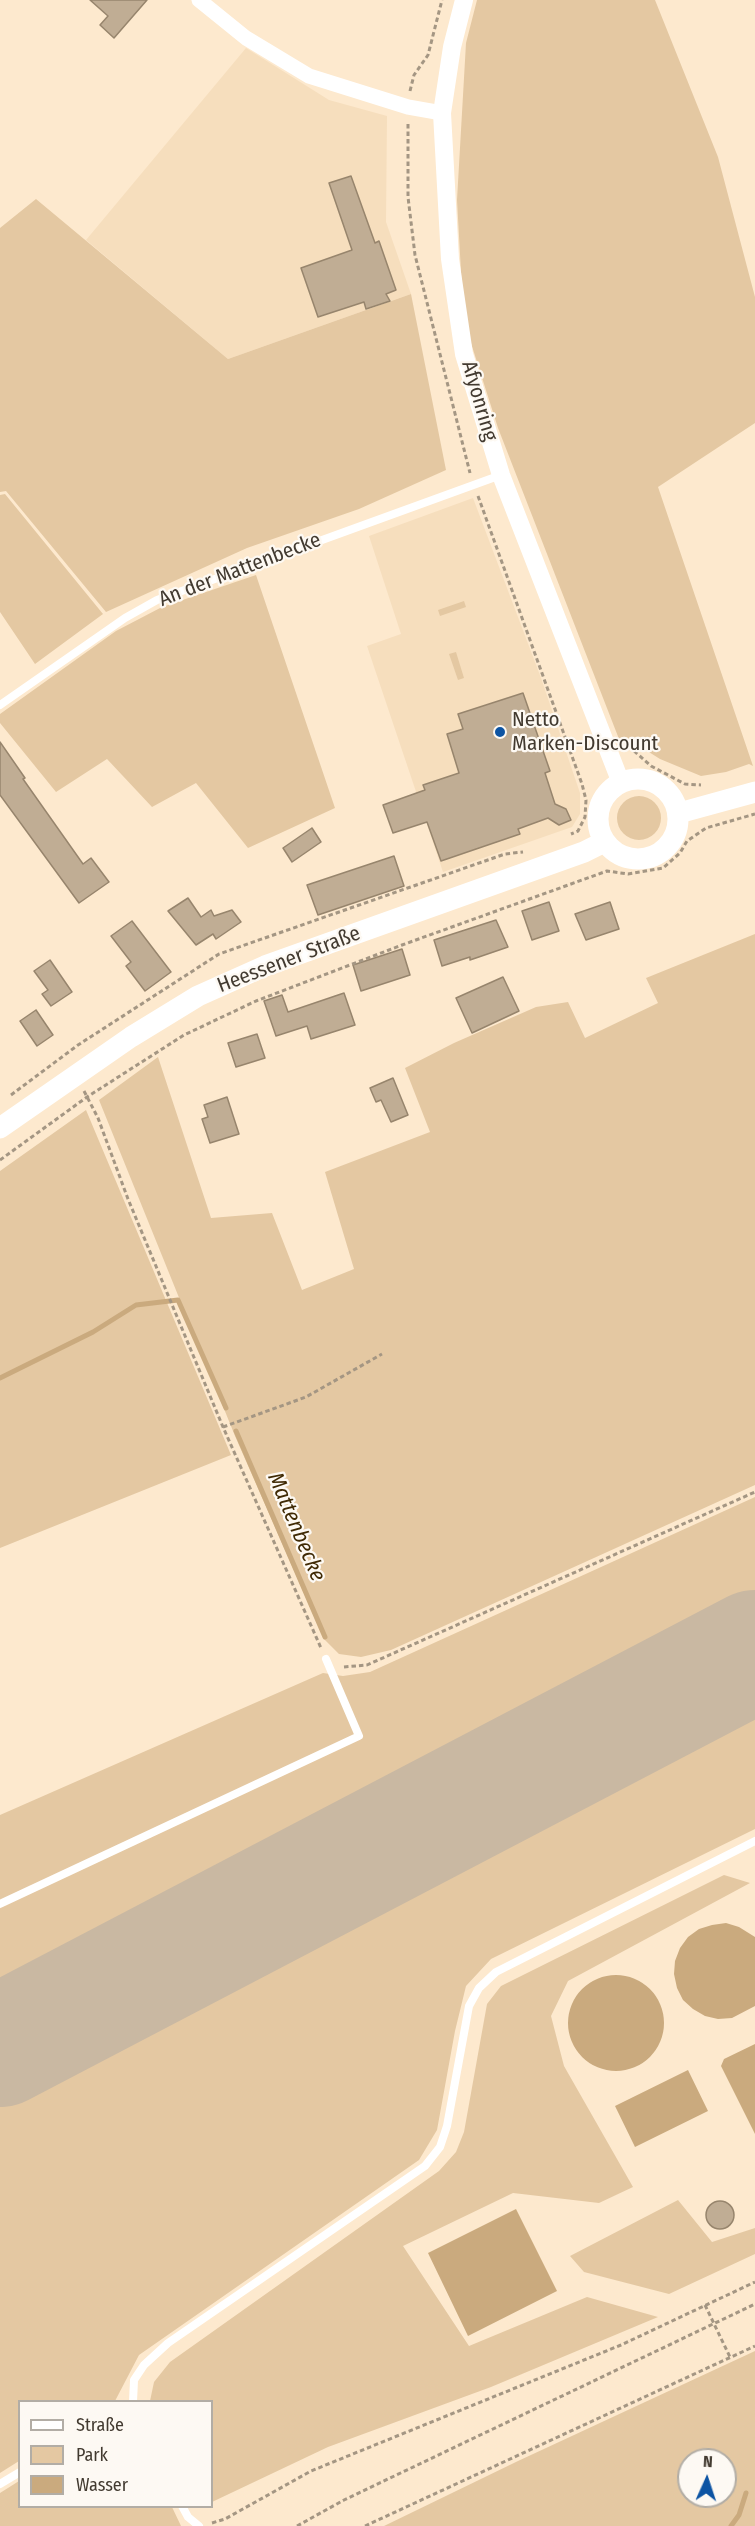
<!DOCTYPE html>
<html>
<head>
<meta charset="utf-8">
<style>
  body { margin:0 }
  #map { position:relative; width:755px; height:2526px; overflow:hidden; background:#fde9ce; font-family:"Fira Sans Condensed",sans-serif }
  canvas { display:block }
  .legend { position:absolute; left:18px; top:2400px; width:195px; height:108px; box-sizing:border-box; background:#fdf9f3; border:2px solid #b2ada5; margin:0; padding:8px 10px; list-style:none; font-size:18px; color:#423a30 }
  .legend li { display:flex; align-items:center; gap:12px; height:30px }
  .legend b { width:30px; border:2px solid #b2ada5 }
  .north { position:absolute; left:677px; top:2448px; width:60px; height:60px; box-sizing:border-box; background:#fdf9f3; border:2px solid #b2ada5; border-radius:50%; rotate:3deg; font-size:16px; font-weight:700; line-height:24px; text-align:center; color:#423a30 }
  .north::after { content:''; display:block; margin:auto; width:21px; height:27px; background:#0d54a3; clip-path:polygon(50% 0,100% 100%,50% 72%,0 100%) }
</style>
</head>
<body>
<div id="map">
<canvas width="755" height="2526"></canvas>
<ul class="legend">
<li><b style="height:8px;background:#fff"></b>Straße</li>
<li><b style="height:16px;background:#e4c8a2"></b>Park</li>
<li><b style="height:16px;background:#caaa7e"></b>Wasser</li>
</ul>
<div class="north">N</div>
</div>
<script>
const c = document.querySelector('canvas').getContext('2d');
c.lineJoin = 'round';
function fillPath(path, color) { c.fillStyle = color; c.fill(path, 'evenodd'); }
const toPath = rows => new Path2D(rows.map(r => 'M' + r).join(''));
function strokePath(path, color, width, dash) { c.strokeStyle = color; c.lineWidth = width; c.lineCap = dash ? 'butt' : 'round'; c.setLineDash(dash || []); c.stroke(path); }
function drawText(font, color, halo, rows, align = 'center') {
  c.font = font + ' "Fira Sans Condensed",sans-serif'; c.lineWidth = 4.5; c.setLineDash([]); c.textBaseline = 'middle'; c.strokeStyle = halo; c.fillStyle = color; for (const [text, x, y, turn = 0] of rows) {
    c.save(); c.translate(x, y); c.rotate((+turn || 0) * Math.PI / 180); c.textAlign = isNaN(turn) ? turn : align; if (halo) c.strokeText(text, 0, 0); c.fillText(text, 0, 0); c.restore();
  }
}
fillPath(toPath([
  [246,48,329,100,387,116,386,222,411,294,228,359,86,240],
  [473,498,541,678,580,793,580,814,572,827,443,872,367,646,401,634,369,536]
]), '#f6debd');
fillPath(toPath([
  [477,0,655,0,718,157,755,297,755,423,658,487,753,766,749,764,726,772,701,776,660,759,633,742,619,739,498,428,470,340,462,290,457,200,466,43],
  [36,199,228,359,411,294,446,470,359,509,247,548,106,612,6,491,0,492,0,228],
  [5,494,103,614,35,664,0,612,0,495],
  [256,575,335,808,248,848,196,783,152,807,107,759,56,792,0,723,0,714,116,631,162,607],
  [464,601,466,607,440,616,438,610],
  [456,652,464,678,458,680,449,654],
  '617 818a22 22 0 1 1 44 0a22 22 0 1 1-44 0Z',
  [755,934,755,1485,391,1650,361,1657,339,1654,324,1639,235,1436,99,1100,158,1057,211,1218,272,1213,302,1290,354,1269,325,1172,430,1132,405,1068,454,1043,536,1007,568,1002,585,1038,658,1003,646,978],
  [86,1110,231,1455,0,1548,0,1171],
  [755,1497,755,1829,491,1959,466,1986,455,2031,437,2130,419,2160,139,2355,115,2401,20,2402,19,2461,0,2473,0,1815,323,1673,343,1676,370,1672],
  [724,1875,750,1883,568,1981,551,2016,564,2066,633,2187,599,2203,513,2193,403,2246,469,2346,587,2297,658,2317,491,2387,328,2447,212,2502,212,2402,150,2401,154,2382,170,2362,439,2171,456,2152,464,2132,487,2004,501,1986],
  [678,2200,712,2242,755,2228,755,2254,669,2294,584,2272,570,2256],
  [755,2351,755,2526,384,2526,518,2461],
  [689,2460,725,2460,725,2496,689,2496],
  [19,2481,20,2506,172,2507,181,2526,0,2526,0,2493]
]), '#e4c8a2');
fillPath(toPath([
  [726,1923,739,1927,755,1937,755,2006,732,2018,718,2019,705,2016,693,2009,683,2000,677,1988,674,1974,675,1961,680,1948,688,1937,699,1929,712,1925],
  '568 2023a48 48 0 1 1 96 0a48 48 0 1 1-96 0Z',
  [755,2044,755,2134,721,2066,724,2059],
  [688,2070,708,2111,635,2147,615,2106],
  [516,2209,557,2291,468,2336,428,2253]
]), '#caaa7e');
strokePath(toPath([
  [0,1378,93,1332,136,1305,178,1300,226,1408],
  [236,1431,325,1637],
  [731,2526,739,2515,746,2493]
]), '#caaa7e', 5);
strokePath(toPath([
  [0,2046,755,1651]
]), '#c9b8a2', 122);
const building = toPath([
  [90,0,147,0,114,38,100,25,108,16,90,0],
  [351,176,375,243,379,241,396,290,386,294,390,301,366,309,364,302,318,317,301,268,352,250,329,183,351,176],
  [523,693,550,771,545,773,555,804,566,809,571,820,559,825,548,818,518,829,520,834,441,861,427,822,393,833,383,805,425,790,423,785,459,773,447,734,463,729,458,714,523,693],
  [0,742,25,778,23,779,83,864,91,858,109,882,79,903,0,795,0,742],
  [312,828,321,842,292,862,283,848,312,828],
  [394,856,404,886,318,915,307,885,394,856],
  [188,898,201,917,211,910,214,916,232,910,241,922,216,939,213,934,196,945,168,911,188,898],
  [549,902,559,931,532,940,522,911,549,902],
  [610,902,619,929,586,940,575,914,610,902],
  [496,920,508,947,470,960,470,957,442,966,434,940,496,920],
  [132,921,171,972,145,991,126,966,131,962,111,936,132,921],
  [402,949,410,975,361,991,353,965,402,949],
  [50,960,72,992,51,1006,42,994,48,990,34,971,50,960],
  [503,977,519,1011,472,1033,456,998,503,977],
  [344,993,355,1025,311,1039,307,1026,276,1036,264,1001,282,995,288,1012,344,993],
  [36,1010,53,1035,37,1046,20,1021,36,1010],
  [257,1034,265,1058,236,1067,228,1043,257,1034],
  [393,1078,408,1115,391,1122,381,1100,376,1102,370,1088,393,1078],
  [227,1097,239,1134,210,1143,202,1119,208,1117,204,1105,227,1097],
  '706 2215a14 14 0 1 1 28 0a14 14 0 1 1-28 0Z'
]);
fillPath(building, '#c0ad94');
strokePath(building, '#97856d', 1.5);
strokePath(toPath([
  [410,91,414,75,428,55,442,0],
  [408,124,408,197,415,255,470,473],
  [478,496,582,784,586,800,585,817,578,831,571,834],
  [634,751,651,766,685,784,701,785],
  [84,1091,98,1118,128,1199,223,1427,321,1648],
  [11,1095,78,1045,219,954,505,854,523,852],
  [0,1160,87,1097,184,1035,256,1001,402,945,607,871,628,874,663,868,680,853,687,841,706,828,755,814],
  [223,1427,306,1397,382,1354],
  [344,1667,367,1665,755,1492],
  [705,2305,730,2357],
  [212,2523,225,2519,311,2471,621,2345,755,2282],
  [297,2526,344,2500,755,2304],
  [365,2526,755,2346]
]), '#a49683', 3, [4.5, 3]);
strokePath(toPath([
  [0,705,125,618,157,600,501,475],
  [0,1904,359,1736,326,1659],
  [133,2402,134,2380,144,2365,168,2343,425,2166,440,2147,447,2126,469,2006,479,1988,496,1972,755,1841],
  [0,2484,20,2472],
  [182,2506,188,2517,199,2526]
]), '#fff', 8);
strokePath(toPath([
  [199,0,246,38,309,76,408,107,442,113]
]), '#fff', 15);
strokePath(toPath([
  [464,0,452,47,442,113,450,259,464,354,501,475,621,783]
]), '#fff', 18);
strokePath(toPath([
  '598 819a40 40 0 1 1 80 0a40 40 0 1 1-80 0Z',
  [679,813,755,792],
  [0,1128,131,1037,198,996,265,966,584,852,604,842]
]), '#fff', 21);
for (const [x, y, r, color] of [
  [500,732,6,"#0d54a3"]
]) { const dot = new Path2D(); dot.arc(x, y, r, 0, 2 * Math.PI); c.fillStyle = color; c.fill(dot); strokePath(dot, '#fdf9f3', 2); }
drawText('21px', '#423a30', '#fdf9f3', [
  ["Afyonring",479,401,74],
  ["An der Mattenbecke",240,570,-21],
  ["Heessener Straße",289,960,-21]
]);
drawText('21px', '#423a30', '#fdf9f3', [
  ["Netto",512,720],
  ["Marken-Discount",512,744]
], 'left');
drawText('italic 22px', '#402a04', '#fdf9f3', [
  ["Mattenbecke",296,1527,67]
]);
</script>
</body>
</html>
